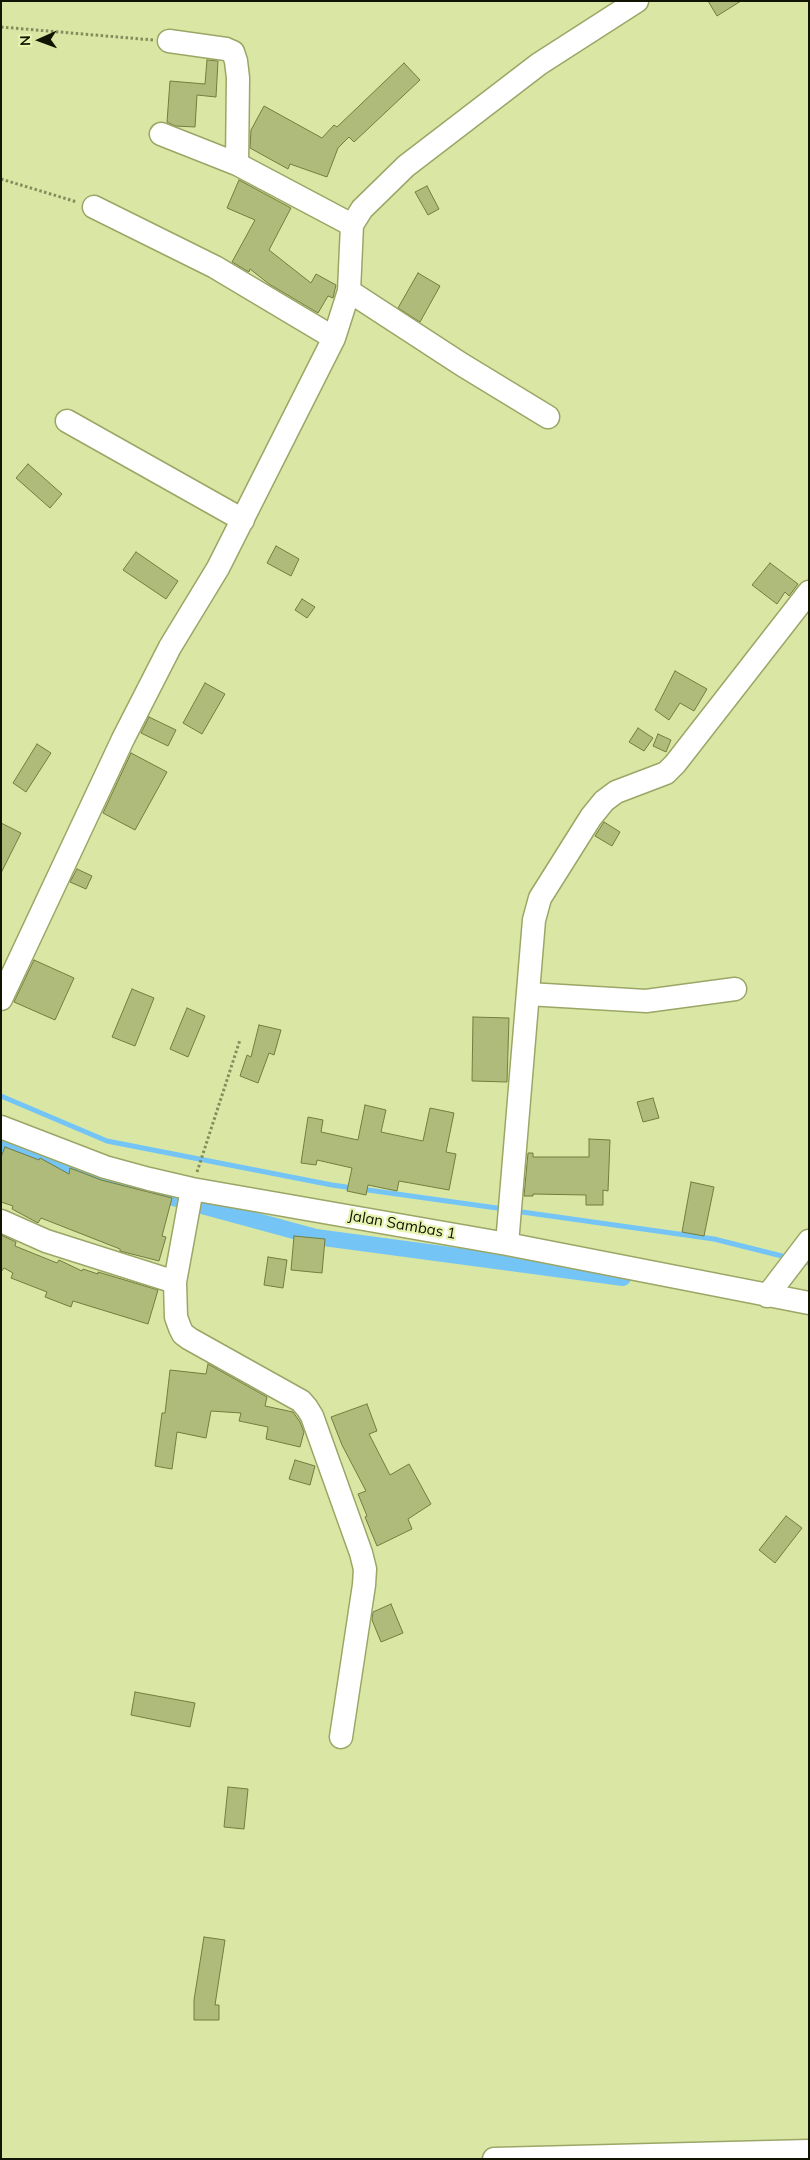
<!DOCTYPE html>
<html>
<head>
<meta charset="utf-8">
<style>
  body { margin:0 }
  #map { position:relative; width:810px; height:2160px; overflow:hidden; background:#dae7a4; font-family:Mulish,sans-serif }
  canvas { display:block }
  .frame { position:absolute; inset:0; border:2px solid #111400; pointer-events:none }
  .north { position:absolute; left:15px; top:15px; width:50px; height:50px; -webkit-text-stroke:4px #e7f4b1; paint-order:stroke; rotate:268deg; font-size:14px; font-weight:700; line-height:20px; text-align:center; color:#111400 }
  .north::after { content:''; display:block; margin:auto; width:18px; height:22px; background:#111400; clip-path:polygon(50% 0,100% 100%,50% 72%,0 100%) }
</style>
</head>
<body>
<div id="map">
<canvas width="810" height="2160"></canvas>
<div class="frame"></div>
<div class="north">N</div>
</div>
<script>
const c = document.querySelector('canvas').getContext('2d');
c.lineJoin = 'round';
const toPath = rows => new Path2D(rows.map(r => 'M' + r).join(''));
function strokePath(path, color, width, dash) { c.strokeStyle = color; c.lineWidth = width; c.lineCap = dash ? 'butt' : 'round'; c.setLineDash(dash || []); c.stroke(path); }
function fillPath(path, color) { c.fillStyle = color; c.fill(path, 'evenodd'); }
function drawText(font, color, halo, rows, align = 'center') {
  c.font = font + ' Mulish,sans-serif'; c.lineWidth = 4.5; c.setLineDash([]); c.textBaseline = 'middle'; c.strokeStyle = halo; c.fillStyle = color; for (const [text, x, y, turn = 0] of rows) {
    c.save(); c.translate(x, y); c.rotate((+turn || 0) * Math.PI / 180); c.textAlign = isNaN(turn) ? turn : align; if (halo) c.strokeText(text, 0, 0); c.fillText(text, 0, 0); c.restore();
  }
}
strokePath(toPath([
  [1,1096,107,1141,332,1185,497,1208],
  [522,1212,714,1239,782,1256],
  [808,1263,809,1263]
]), '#74c5f6', 5);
strokePath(toPath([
  [1,1147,18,1155,177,1199],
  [202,1206,316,1237,623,1278]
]), '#74c5f6', 16);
const building = toPath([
  [708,1,741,1,717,16,708,1],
  [207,60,218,61,216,97,197,95,195,127,175,126,167,122,170,81,205,84,207,60],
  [404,63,420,80,354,142,349,137,338,148,327,177,290,164,288,169,250,148,251,130,264,106,322,138,334,125,337,127,404,63],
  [239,180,291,208,269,250,311,283,316,274,336,285,333,298,328,296,318,313,269,284,250,269,249,272,232,262,255,220,227,208,239,180],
  [427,186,439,209,428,215,415,192,427,186],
  [418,273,440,286,420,322,398,308,418,273],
  [28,464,62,494,50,508,16,478,28,464],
  [276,546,299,559,291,576,267,563,276,546],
  [136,552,178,581,166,599,123,570,136,552],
  [770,563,798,584,789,596,785,592,777,604,752,585,770,563],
  [302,599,315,607,307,618,295,610,302,599],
  [675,671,707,689,694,711,680,703,669,720,655,710,675,671],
  [205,683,225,694,202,734,183,723,205,683],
  [149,717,176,730,168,746,141,733,149,717],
  [638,728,653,738,644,751,629,742,638,728],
  [658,734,671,740,666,752,653,746,658,734],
  [37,744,51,753,26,792,13,783,37,744],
  [131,753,167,772,135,830,103,813,131,753],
  [604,822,620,832,612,846,595,836,604,822],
  [1,823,21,833,1,873,1,823],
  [77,869,92,876,86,889,70,882,77,869],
  [34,960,74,978,55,1020,14,1002,34,960],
  [132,989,154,998,135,1046,112,1037,132,989],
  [187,1008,205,1016,188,1057,170,1049,187,1008],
  [473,1017,509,1018,507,1082,472,1081,473,1017],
  [259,1025,281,1030,274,1055,269,1053,258,1083,240,1076,247,1055,251,1057,259,1025],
  [653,1098,659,1118,643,1122,637,1102,653,1098],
  [365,1105,386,1110,381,1132,423,1141,430,1108,454,1113,446,1152,456,1154,449,1190,399,1181,397,1191,368,1185,366,1195,347,1191,352,1168,317,1160,316,1165,301,1163,308,1117,323,1120,321,1132,358,1140,365,1105],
  [589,1139,610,1140,608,1191,603,1190,603,1205,586,1205,586,1195,533,1194,533,1196,524,1196,528,1153,533,1153,533,1157,589,1157,589,1139],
  [5,1147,39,1160,40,1158,69,1174,70,1168,101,1180,172,1198,162,1236,166,1237,159,1261,120,1251,120,1249,41,1218,38,1223,12,1209,13,1206,1,1202,1,1157,5,1147],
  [691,1182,714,1187,704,1236,682,1232,691,1182],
  [1,1235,16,1242,15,1246,57,1263,59,1260,82,1271,83,1269,98,1274,98,1272,158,1290,148,1324,73,1301,71,1307,45,1297,47,1292,11,1278,13,1273,4,1268,1,1272,1,1235],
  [294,1236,325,1239,322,1273,291,1270,294,1236],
  [268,1257,287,1260,283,1288,264,1285,268,1257],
  [208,1364,267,1397,265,1406,293,1412,300,1422,304,1432,300,1447,266,1439,268,1427,239,1421,241,1413,211,1411,206,1438,177,1432,172,1469,155,1466,162,1413,165,1413,170,1370,206,1374,208,1364],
  [367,1404,377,1431,369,1434,390,1475,409,1464,431,1504,408,1519,412,1529,377,1546,365,1517,367,1516,358,1494,366,1491,342,1445,331,1417,367,1404],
  [295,1460,315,1466,310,1485,289,1479,295,1460],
  [786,1516,802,1528,775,1563,759,1550,786,1516],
  [391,1604,403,1633,381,1642,372,1620,373,1612,391,1604],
  [135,1692,195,1703,190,1727,131,1715,135,1692],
  [228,1787,248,1789,244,1829,224,1827,228,1787],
  [204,1937,225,1940,215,2005,219,2005,219,2020,194,2020,194,2000,204,1937]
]);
fillPath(building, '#afbb7a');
strokePath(building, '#737d3e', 1);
const minor = toPath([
  [169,41,226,49,233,52,236,61,238,78,237,164],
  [161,134,237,164,352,225],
  [94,207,215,267,334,338],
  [349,291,461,364,548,417],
  [67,421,243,520],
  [528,994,646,1001,735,989],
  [1,999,123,739,170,647,218,568,334,338,349,291,352,225,362,209,406,166,539,64,637,1],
  [1,1127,105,1167,149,1179,192,1189,507,1244,809,1303],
  [192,1189,175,1282,176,1317,180,1328,183,1334,190,1339,301,1401,307,1408,312,1416,361,1553,365,1569,364,1585,341,1737],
  [1,1221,46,1241,175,1282],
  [507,1244,534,920,540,898,591,817,604,801,616,792,666,773,675,764,809,592],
  [767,1296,809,1241],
  [494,2159,809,2151]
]);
strokePath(minor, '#9ba666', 25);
strokePath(toPath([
  [1,27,153,40],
  [1,179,77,202],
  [197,1172,240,1040]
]), '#838c5d', 3, [2.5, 2.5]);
strokePath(minor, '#fff', 22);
drawText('15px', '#111400', '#e7f4b1', [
  ["Jalan Sambas 1",402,1225,10]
]);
</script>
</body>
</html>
